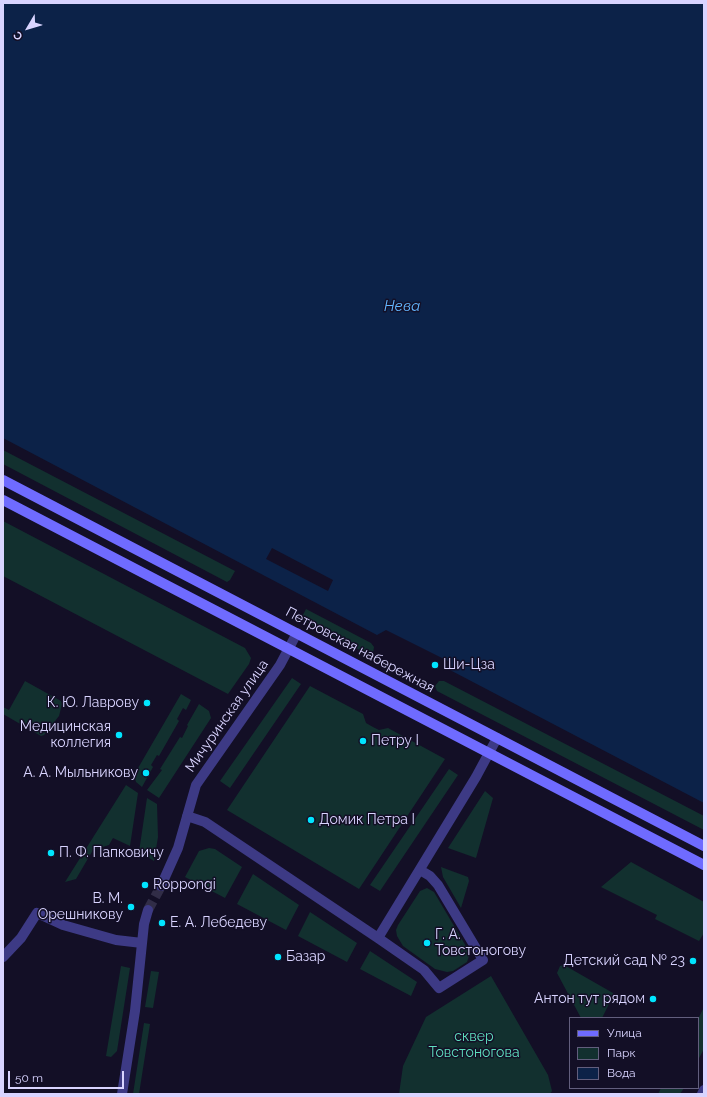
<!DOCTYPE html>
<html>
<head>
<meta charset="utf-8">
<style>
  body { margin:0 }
  #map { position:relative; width:707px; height:1097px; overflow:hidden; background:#130f26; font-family:Raleway,sans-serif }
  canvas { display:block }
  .frame { position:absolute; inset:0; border:4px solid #d9d4ff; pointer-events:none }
  .legend { position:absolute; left:569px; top:1017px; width:130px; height:72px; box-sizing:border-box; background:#130f26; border:1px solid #625e7d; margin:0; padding:5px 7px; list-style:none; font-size:12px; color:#d9d4ff }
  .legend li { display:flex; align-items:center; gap:8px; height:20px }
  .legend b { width:20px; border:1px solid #625e7d }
  .north { position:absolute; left:8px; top:8px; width:40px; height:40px; -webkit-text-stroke:3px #130f26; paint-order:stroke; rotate:232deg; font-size:11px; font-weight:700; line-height:16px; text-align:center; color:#d9d4ff }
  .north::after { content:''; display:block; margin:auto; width:14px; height:18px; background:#d9d4ff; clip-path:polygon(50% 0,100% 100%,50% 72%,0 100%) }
  .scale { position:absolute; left:8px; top:1071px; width:116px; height:18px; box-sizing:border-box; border:2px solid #d9d4ff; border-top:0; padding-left:5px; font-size:12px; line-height:14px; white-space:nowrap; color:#d9d4ff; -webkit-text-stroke:3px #130f26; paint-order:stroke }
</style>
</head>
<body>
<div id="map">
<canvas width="707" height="1097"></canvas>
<div class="frame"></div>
<ul class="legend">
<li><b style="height:5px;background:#6f6bff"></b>Улица</li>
<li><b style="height:11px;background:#12302f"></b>Парк</li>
<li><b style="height:11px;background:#0c2248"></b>Вода</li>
</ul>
<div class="north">С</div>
<div class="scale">50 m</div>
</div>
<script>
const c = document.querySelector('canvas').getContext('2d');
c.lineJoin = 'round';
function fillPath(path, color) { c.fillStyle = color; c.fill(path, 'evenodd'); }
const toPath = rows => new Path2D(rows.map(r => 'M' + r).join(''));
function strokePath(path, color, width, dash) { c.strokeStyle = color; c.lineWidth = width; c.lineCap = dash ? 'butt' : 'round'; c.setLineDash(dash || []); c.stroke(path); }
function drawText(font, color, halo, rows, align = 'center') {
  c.font = font + ' Raleway,sans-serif'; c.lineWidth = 3; c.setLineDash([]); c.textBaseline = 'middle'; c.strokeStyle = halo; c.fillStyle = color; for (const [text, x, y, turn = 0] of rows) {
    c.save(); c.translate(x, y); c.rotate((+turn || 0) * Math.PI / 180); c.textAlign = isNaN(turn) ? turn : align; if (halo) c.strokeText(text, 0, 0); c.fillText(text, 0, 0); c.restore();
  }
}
fillPath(toPath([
  [3,450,235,571,230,580,227,582,3,464],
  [3,521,245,648,251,658,249,664,228,694,3,576],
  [306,609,371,643,374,647,373,653,369,655,303,620,302,617],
  [292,678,301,684,230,788,220,781],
  [25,681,61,701,62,704,59,716,44,735,41,736,3,714,3,707,9,710],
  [439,681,444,681,704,816,704,830,437,691,435,686],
  [310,686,363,714,366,723,373,727,379,730,388,728,445,759,359,889,227,810],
  [181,694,191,700,186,710,183,708,177,719,179,721,159,756,157,755,151,765,153,767,142,787,136,782,134,775],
  [199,704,209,711,211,718,159,798,147,790,162,770,160,769,180,737,182,738,188,726,187,725],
  [449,769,458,775,380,891,370,885],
  [126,785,138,793,130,846,113,838,109,845,93,850,76,879,65,882],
  [485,791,493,798,476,858,448,848],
  [147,798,157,804,158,837,154,861,139,852],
  [209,848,215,849,242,867,225,898,185,877,199,851],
  [631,862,704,902,704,933,699,941,655,919,657,915,601,887],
  [441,867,468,877,469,881,461,908,443,877],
  [253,874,299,905,286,930,237,904],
  [427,888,434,892,470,953,467,962,453,971,447,972,435,969,403,946,397,936,396,930,398,925,420,891],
  [310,912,357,943,347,962,298,936],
  [370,951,417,982,411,996,360,969],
  [564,965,613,993,613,996,602,1018,581,1018,557,973,560,966],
  [121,966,130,968,117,1051,111,1057,106,1056],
  [151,971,159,972,153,1008,145,1007],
  [491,976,548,1075,552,1091,550,1094,399,1094,403,1066,426,1017],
  [704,1007,704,1049,698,1060,698,1019],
  [144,1023,150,1024,139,1094,133,1094],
  [661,1088,684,1088,680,1094,658,1094]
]), '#12302f');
fillPath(toPath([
  [3,3,704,3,704,803,450,670,448,661,386,630,377,635,3,438]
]), '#0c2248');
fillPath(toPath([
  [272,548,333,580,328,591,266,559]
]), '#130f26');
strokePath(toPath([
  [148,910,161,886]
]), '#312d47', 10, [10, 5]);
strokePath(toPath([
  [187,816,205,822,378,938,424,970,439,988,483,960,438,885,430,876,420,870],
  [161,886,178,848,196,785,280,665,297,633],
  [378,938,476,777,497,738],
  [3,957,21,938,37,913,63,925,116,940,142,943],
  [122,1094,135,1011,144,924,148,910],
  [702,1094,704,1090]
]), '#3d3a85', 10);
strokePath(toPath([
  [3,480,704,846],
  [3,500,704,865]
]), '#6f6bff', 10);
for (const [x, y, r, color] of [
  [435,665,4,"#00e5ff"],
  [147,703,4,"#00e5ff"],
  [119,735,4,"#00e5ff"],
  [363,741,4,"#00e5ff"],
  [146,773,4,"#00e5ff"],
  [311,820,4,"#00e5ff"],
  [51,853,4,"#00e5ff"],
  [145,885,4,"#00e5ff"],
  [131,907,4,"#00e5ff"],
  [162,923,4,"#00e5ff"],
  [427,943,4,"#00e5ff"],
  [278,957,4,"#00e5ff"],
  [693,961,4,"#00e5ff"],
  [653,999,4,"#00e5ff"]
]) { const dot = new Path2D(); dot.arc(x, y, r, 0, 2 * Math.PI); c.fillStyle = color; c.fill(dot); strokePath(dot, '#130f26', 1.5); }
drawText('14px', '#d9d4ff', '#130f26', [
  ["Петровская набережная",360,650,28],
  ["Мичуринская улица",227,716,-55]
]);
drawText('14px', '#d9d4ff', '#130f26', [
  ["Ши-Цза",443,665],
  ["К. Ю. Лаврову",139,703,"right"],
  ["Медицинская",111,727,"right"],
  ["коллегия",111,743,"right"],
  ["Петру I",371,741],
  ["А. А. Мыльникову",138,773,"right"],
  ["Домик Петра I",319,820],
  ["П. Ф. Папковичу",59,853],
  ["Roppongi",153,885],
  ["В. М.",123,899,"right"],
  ["Орешникову",123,915,"right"],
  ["Е. А. Лебедеву",170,923],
  ["Г. А.",435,935],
  ["Товстоногову",435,951],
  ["Базар",286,957],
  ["Детский сад № 23",685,961,"right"],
  ["Антон тут рядом",645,999,"right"]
], 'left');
drawText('14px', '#5fe0c0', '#130f26', [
  ["сквер",474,1037],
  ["Товстоногова",474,1053]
]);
drawText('italic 15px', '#62b6ff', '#130f26', [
  ["Нева",402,306]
]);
</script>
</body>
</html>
